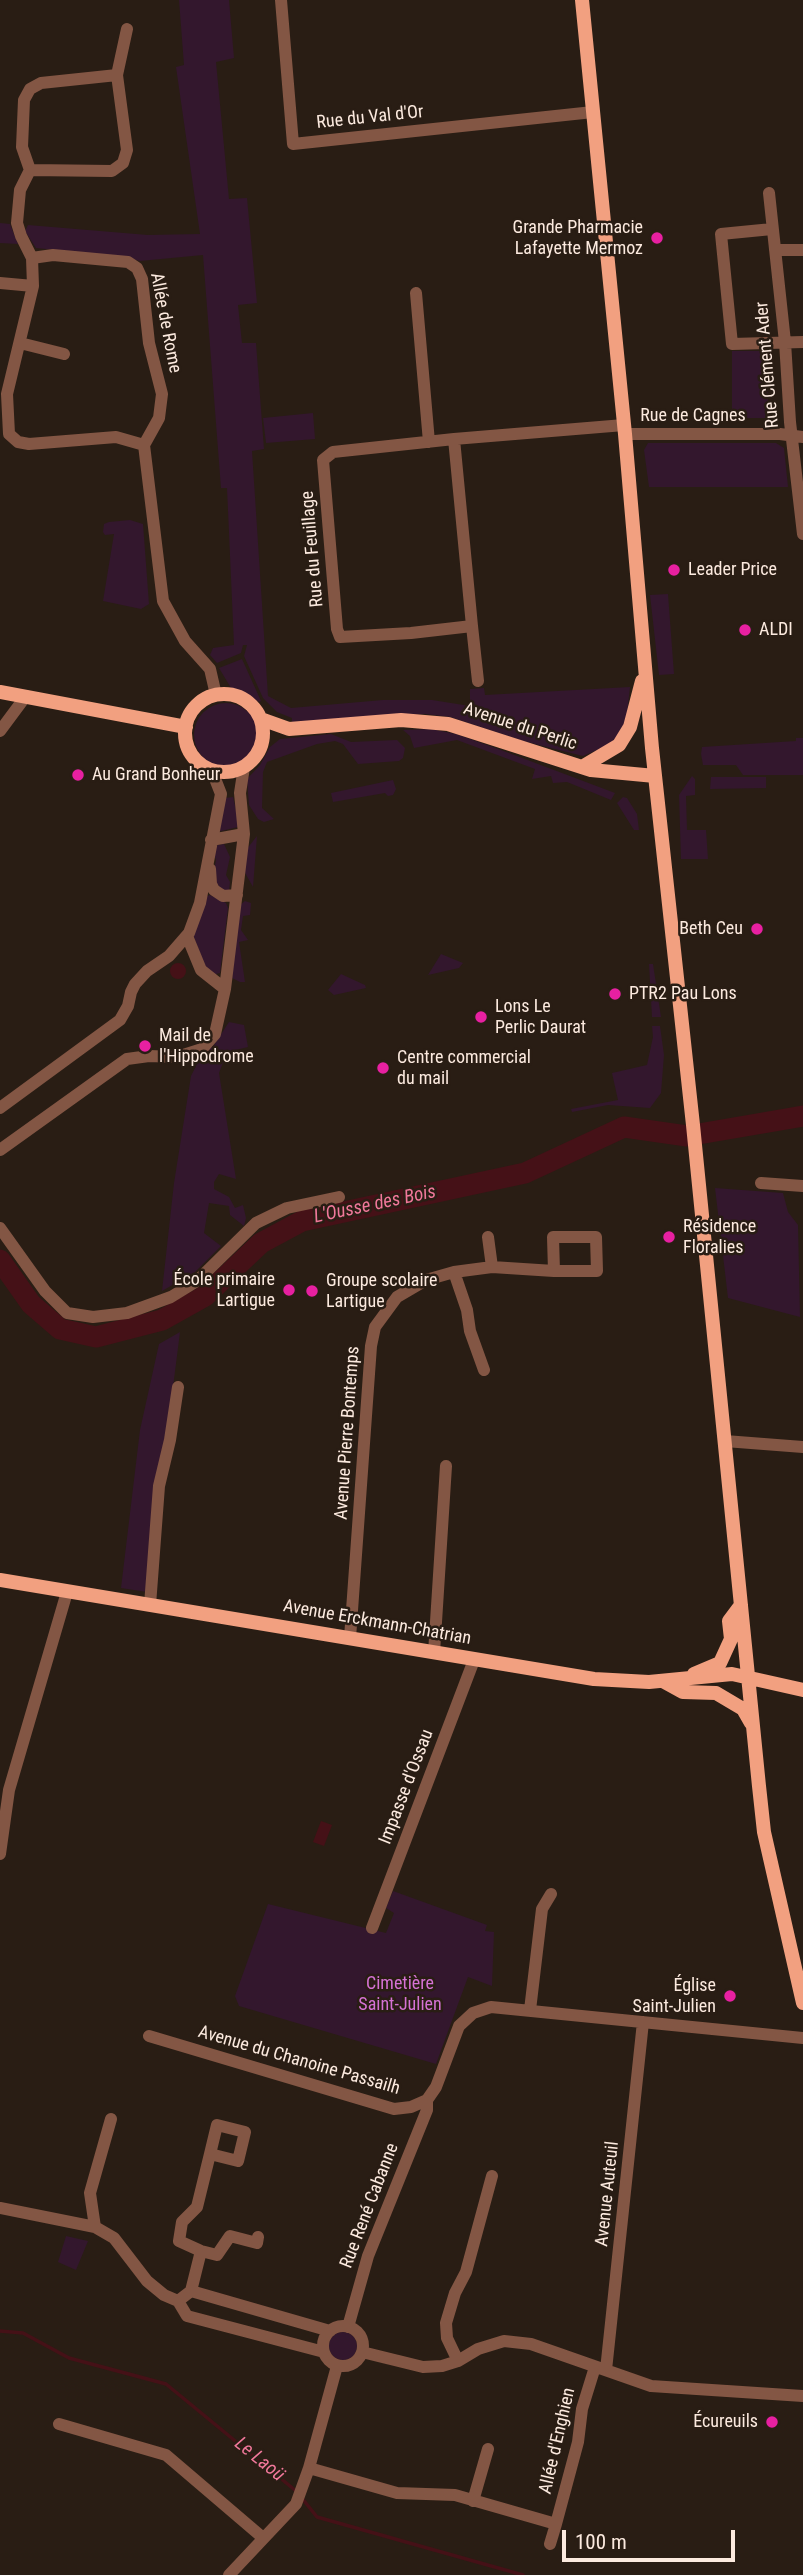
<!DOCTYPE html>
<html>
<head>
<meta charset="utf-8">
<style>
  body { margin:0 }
  #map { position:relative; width:803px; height:2575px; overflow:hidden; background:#291d14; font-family:"Roboto Condensed",sans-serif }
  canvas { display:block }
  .scale { position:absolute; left:562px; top:2530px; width:173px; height:32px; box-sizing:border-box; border:4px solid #fceadf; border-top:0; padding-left:9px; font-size:21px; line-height:24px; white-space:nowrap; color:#fceadf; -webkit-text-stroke:5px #291d14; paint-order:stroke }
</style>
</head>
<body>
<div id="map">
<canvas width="803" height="2575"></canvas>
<div class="scale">100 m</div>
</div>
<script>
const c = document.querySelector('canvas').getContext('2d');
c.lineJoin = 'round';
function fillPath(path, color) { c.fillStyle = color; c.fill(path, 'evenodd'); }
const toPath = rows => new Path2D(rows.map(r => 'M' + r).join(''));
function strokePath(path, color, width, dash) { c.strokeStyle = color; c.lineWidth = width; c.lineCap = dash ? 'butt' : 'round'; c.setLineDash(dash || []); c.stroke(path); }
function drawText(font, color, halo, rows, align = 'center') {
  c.font = font + ' "Roboto Condensed",sans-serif'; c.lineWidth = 5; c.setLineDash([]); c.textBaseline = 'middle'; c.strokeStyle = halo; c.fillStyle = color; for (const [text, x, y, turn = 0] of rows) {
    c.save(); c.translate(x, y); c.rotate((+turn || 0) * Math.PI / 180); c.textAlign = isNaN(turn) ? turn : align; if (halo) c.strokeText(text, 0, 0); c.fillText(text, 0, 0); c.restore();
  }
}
fillPath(toPath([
  [179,0,229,0,234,58,216,62,229,199,247,198,257,303,238,305,242,343,256,343,264,449,252,451,268,696,291,708,383,700,432,700,470,706,470,689,484,688,485,695,630,687,626,723,620,734,609,745,583,756,523,741,450,717,425,714,292,722,292,718,277,712,263,698,244,656,247,645,243,645,241,653,217,663,210,655,213,648,234,645,227,488,221,488,203,255,140,261,125,257,36,248,25,231,28,225,148,235,200,234,176,67,184,65],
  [0,223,10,224,18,244,0,243],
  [768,351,768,418,732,418,732,351],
  [313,413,315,439,266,443,263,418],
  [648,443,776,443,784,448,788,487,649,487,644,450],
  [130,520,143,524,149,604,141,609,103,601,114,534,105,535,103,532,104,524,109,522],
  [668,594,674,674,659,675,650,595],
  [242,659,261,701,259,702,241,691,231,688,219,668],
  '194 735a32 32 0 1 1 64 0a32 32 0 1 1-64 0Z',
  [431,729,456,734,501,750,615,793,611,800,567,782,553,783,551,776,532,779,535,769,457,740,414,748,410,736,403,730],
  [331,734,351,742,397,740,405,748,403,758,399,761,358,764,343,744,335,741,317,744,267,762,263,772,262,808,274,819,264,822,258,819,249,805,247,779,260,765,270,747,280,739],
  [796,738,803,738,803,775,743,775,736,765,703,765,701,754,702,747,796,741],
  [692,776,695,779,695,795,686,796,687,830,706,830,708,859,681,859,679,795],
  [711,777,766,777,766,788,710,789],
  [393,780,396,789,393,795,388,796,385,793,333,802,331,793],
  [233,797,238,818,238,827,217,832,225,798],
  [623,797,627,798,637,814,639,830,634,830,617,803],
  [257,836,253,887,244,871,246,850],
  [224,844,230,857,226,875,230,882,229,891,222,891,213,877,216,860,212,849,218,845],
  [210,895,226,903,228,908,220,973,216,974,208,974,193,935,205,897],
  [245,901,251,903,250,915,243,916,241,930,248,940,239,942,245,982,240,982,232,978,240,905],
  [441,954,463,963,459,968,428,975],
  [649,964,653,964,661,1017,652,1017],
  [341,974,365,985,366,988,334,995,328,990],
  [229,1022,244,1025,248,1047,227,1052,219,1073,236,1179,219,1174,214,1182,214,1189,229,1197,235,1208,243,1205,246,1218,244,1226,230,1215,229,1206,209,1203,204,1233,221,1246,195,1272,162,1291,174,1183,191,1076,200,1058,214,1045],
  [652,1026,660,1026,664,1055,661,1093,650,1108,608,1105,572,1112,571,1109,618,1100,612,1073,647,1065,653,1037],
  [715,1188,783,1193,788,1212,798,1225,800,1317,728,1298],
  [180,1332,147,1592,121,1588,140,1430,159,1344],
  [393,1891,487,1925,485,1931,494,1932,492,1986,468,1977,436,2064,239,2006,235,1996,268,1904,386,1933,394,1913,386,1908],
  [66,2236,88,2241,76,2270,58,2262],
  '329 2346a14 14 0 1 1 28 0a14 14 0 1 1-28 0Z'
]), '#33172d');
fillPath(toPath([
  '170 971a8 8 0 1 1 16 0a8 8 0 1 1-16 0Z',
  [321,1821,332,1825,324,1846,313,1842]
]), '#451117');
strokePath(toPath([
  [0,2331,23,2333,69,2358,166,2384,296,2491],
  [301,2497,317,2517,523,2575]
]), '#451117', 3.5);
strokePath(toPath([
  [0,1260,31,1304,60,1329,96,1337,162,1320,205,1296,261,1243,302,1221,525,1173,624,1127,687,1136,803,1116]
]), '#451117', 21);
strokePath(toPath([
  [281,0,293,144,593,112],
  [30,170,20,190,17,223,21,236,32,258,33,286,7,394,9,434,18,442,29,444,116,437,144,445],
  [30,170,112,171,123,163,127,150,117,75,127,29],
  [30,170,22,147,24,100,30,89,41,83,117,75],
  [769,193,785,342,790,422,803,534],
  [772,229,721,234,732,344,803,342],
  [775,250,803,250],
  [32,258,53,255,128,262,137,268,142,279,149,343,162,394,159,418,144,445],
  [0,283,33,286],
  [416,293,429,442],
  [20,343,64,354],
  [625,434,780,434,803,437],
  [454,439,472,626,411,633,340,637,337,629,323,460,333,452,454,439,624,425],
  [144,445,163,601,185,641,210,669,216,695],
  [472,626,478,681],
  [0,731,26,696],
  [211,840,244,834],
  [210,869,211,884,214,890,223,896,237,895],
  [187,936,201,970,225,989],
  [0,1108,120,1020,128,1006,131,992,135,984,147,971,169,956,189,933,200,903,221,794,212,771],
  [0,1150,127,1059,149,1056,177,1057,202,1049,215,1034,225,989,244,834,240,793,244,767],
  [761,1183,803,1186],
  [0,1228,45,1291,67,1313,93,1317,127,1313,171,1297,197,1281,256,1223,287,1208,339,1197],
  [488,1237,492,1267],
  [454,1272,467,1310,470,1331,484,1370],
  [725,1441,803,1447],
  [150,1605,159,1486,170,1440,178,1387],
  [350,1638,371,1346,375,1327,397,1297,426,1280,454,1272,492,1267,554,1271,597,1271,596,1237,553,1237,554,1271],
  [434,1653,446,1466],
  [0,1854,9,1790,67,1592],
  [372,1928,474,1660],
  [530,2010,542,1909,551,1894],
  [149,2036,394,2109,411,2107,427,2100,436,2087,459,2026,473,2013,491,2007,803,2038],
  [210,2154,238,2161,245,2132,217,2125,210,2154,197,2207,182,2222,179,2241,201,2251,217,2255,230,2236,257,2243,258,2237],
  [0,2208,95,2227,114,2238,147,2281,164,2295,178,2301],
  [95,2227,90,2193,111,2119],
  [191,2291,201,2251],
  '323 2346a20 20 0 1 1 40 0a20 20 0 1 1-40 0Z',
  [348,2327,368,2256,427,2110,427,2100],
  [324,2352,187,2316,178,2301,191,2291,330,2331],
  [362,2352,423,2367,442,2366,458,2361,478,2349,504,2341,531,2344,651,2386,803,2396],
  [458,2361,447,2338,446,2323,455,2293,466,2272,492,2176],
  [606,2370,643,2022],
  [59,2424,166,2455,262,2537],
  [309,2468,397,2493,455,2495,556,2524,578,2442,582,2409,595,2367],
  [473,2501,488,2449],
  [550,2544,556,2524],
  [229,2575,296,2504,309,2468,337,2366]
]), '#835644', 12);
strokePath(toPath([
  [582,0,625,434,652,748,693,1125,759,1786,764,1832,803,2003],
  [0,692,186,727],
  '185 733a39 39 0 1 1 78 0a39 39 0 1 1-78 0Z',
  [261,719,289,729,401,720,448,724,591,770,655,776],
  [582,767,619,745,630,727,642,681],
  [0,1580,594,1679,649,1682,732,1674,803,1690],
  [694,1674,720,1663,731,1639,729,1621,741,1605],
  [663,1681,683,1692,716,1693,743,1709,751,1723]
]), '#f2a080', 14);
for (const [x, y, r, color] of [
  [657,238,7,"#e720a1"],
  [674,570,7,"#e720a1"],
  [745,630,7,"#e720a1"],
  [78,775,7,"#e720a1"],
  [757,929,7,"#e720a1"],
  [615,994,7,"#e720a1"],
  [481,1017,7,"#e720a1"],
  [145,1046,7,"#e720a1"],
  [383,1068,7,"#e720a1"],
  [669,1237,7,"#e720a1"],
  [289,1290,7,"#e720a1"],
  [312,1291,7,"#e720a1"],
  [730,1996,7,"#e720a1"],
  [772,2422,7,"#e720a1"]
]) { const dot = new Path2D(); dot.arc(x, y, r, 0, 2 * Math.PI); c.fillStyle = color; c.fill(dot); strokePath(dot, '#291d14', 2.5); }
drawText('18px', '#fceadf', '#291d14', [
  ["Rue du Val d'Or",370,118,-6],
  ["Allée de Rome",165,323,79],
  ["Rue Clément Ader",768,365,-95],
  ["Rue de Cagnes",693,416],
  ["Rue du Feuillage",313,549,-95],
  ["Avenue du Perlic",520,727,18],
  ["Avenue Pierre Bontemps",348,1433,-86],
  ["Avenue Erckmann-Chatrian",377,1623,10],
  ["Impasse d'Ossau",407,1787,-69],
  ["Avenue du Chanoine Passailh",299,2061,16],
  ["Avenue Auteuil",608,2194,-84],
  ["Rue René Cabanne",370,2206,-69],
  ["Allée d'Enghien",558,2441,-77]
]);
drawText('18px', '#fceadf', '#291d14', [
  ["Grande Pharmacie",643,228,"right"],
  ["Lafayette Mermoz",643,249,"right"],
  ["Leader Price",688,570],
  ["ALDI",759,630],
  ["Au Grand Bonheur",92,775],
  ["Beth Ceu",743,929,"right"],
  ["PTR2 Pau Lons",629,994],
  ["Lons Le",495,1007],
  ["Perlic Daurat",495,1028],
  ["Mail de",159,1036],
  ["l'Hippodrome",159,1057],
  ["Centre commercial",397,1058],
  ["du mail",397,1079],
  ["Résidence",683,1227],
  ["Floralies",683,1248],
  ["École primaire",275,1280,"right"],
  ["Lartigue",275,1301,"right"],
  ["Groupe scolaire",326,1281],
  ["Lartigue",326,1302],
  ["Église",716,1986,"right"],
  ["Saint-Julien",716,2007,"right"],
  ["Écureuils",758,2422,"right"]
], 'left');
drawText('18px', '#d672d5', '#291d14', [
  ["Cimetière",400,1984],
  ["Saint-Julien",400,2005]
]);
drawText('italic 19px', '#f1789b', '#291d14', [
  ["L'Ousse des Bois",375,1205,-12],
  ["Le Laoü",259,2460,39]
]);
</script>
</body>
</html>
